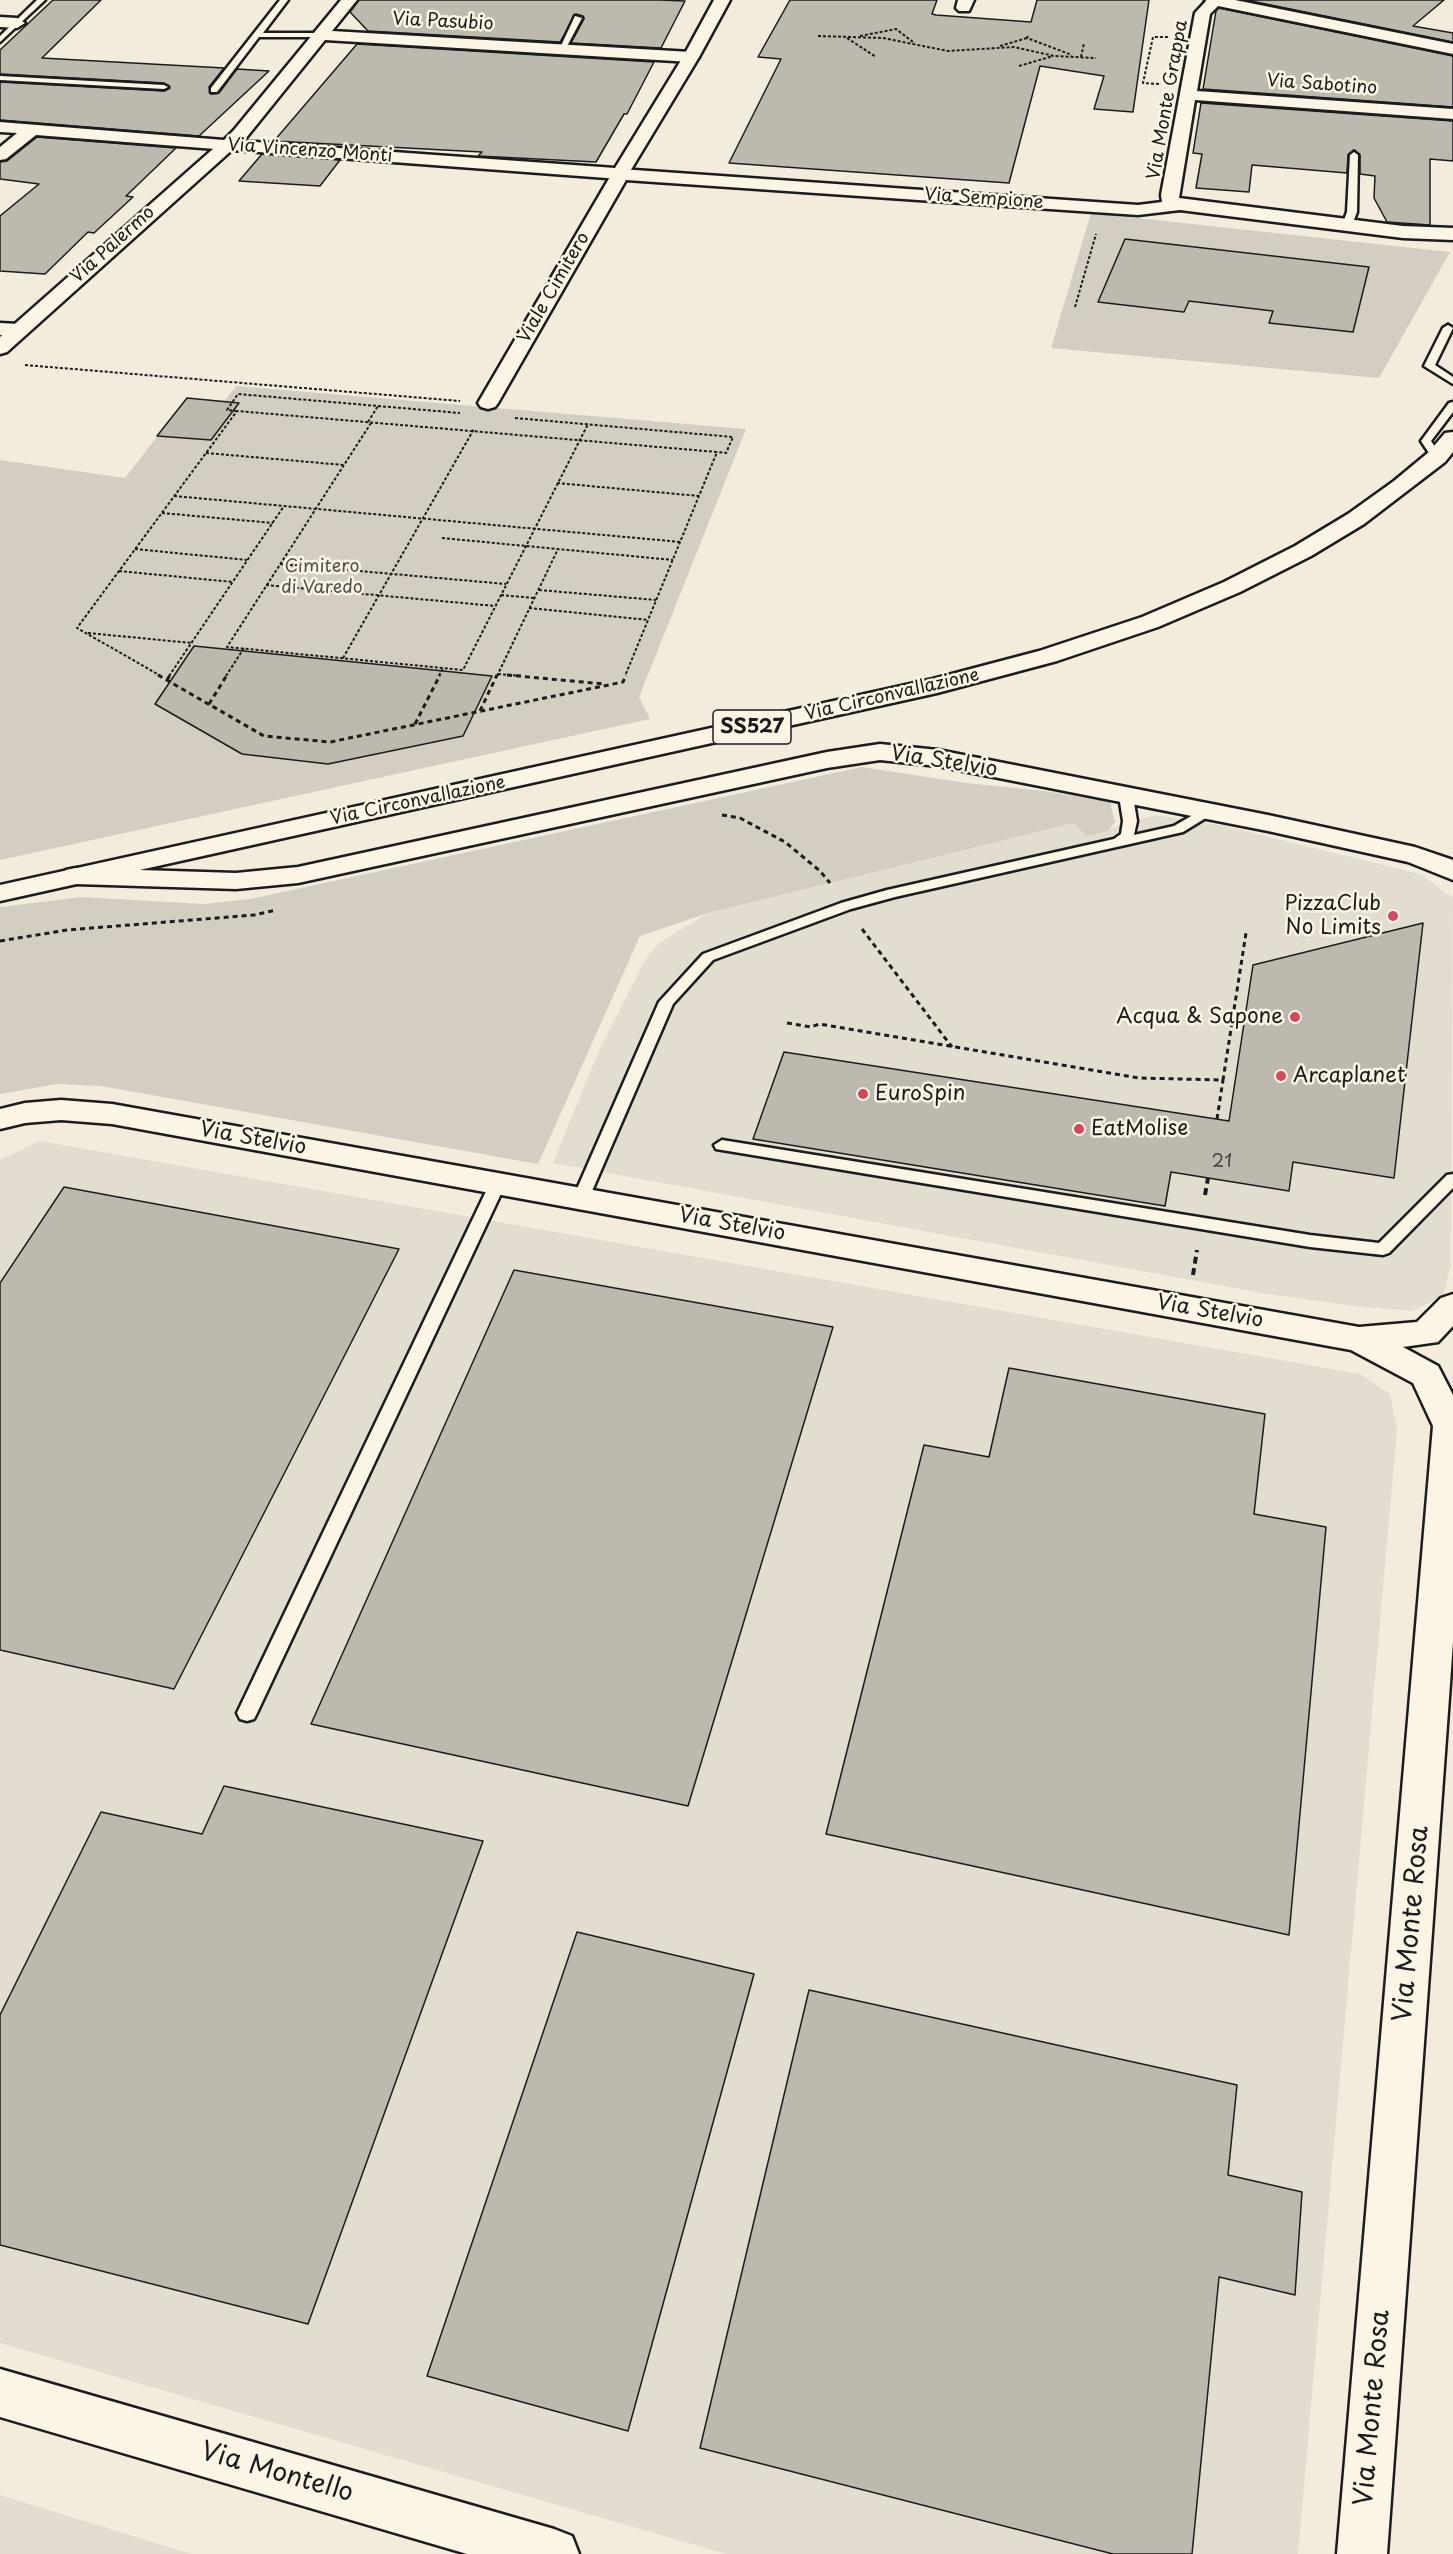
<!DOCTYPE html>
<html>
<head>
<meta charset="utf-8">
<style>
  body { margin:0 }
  canvas { display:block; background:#f3ecdd }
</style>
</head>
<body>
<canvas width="1453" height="2554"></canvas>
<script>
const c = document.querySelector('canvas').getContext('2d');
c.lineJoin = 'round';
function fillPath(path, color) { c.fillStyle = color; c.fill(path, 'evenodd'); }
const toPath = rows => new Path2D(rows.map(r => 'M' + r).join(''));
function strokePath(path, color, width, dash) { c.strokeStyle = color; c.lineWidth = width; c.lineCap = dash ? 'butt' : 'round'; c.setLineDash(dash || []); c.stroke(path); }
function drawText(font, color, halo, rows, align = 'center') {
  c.font = font + ' "Playpen Sans",sans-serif'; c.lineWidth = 5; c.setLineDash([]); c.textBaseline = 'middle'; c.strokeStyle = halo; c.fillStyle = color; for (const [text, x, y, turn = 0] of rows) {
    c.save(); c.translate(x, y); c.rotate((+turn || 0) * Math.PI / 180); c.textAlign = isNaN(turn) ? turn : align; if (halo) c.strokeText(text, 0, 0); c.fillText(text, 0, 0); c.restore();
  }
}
fillPath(toPath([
  [1155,815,1225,826,1420,874,1453,898,1451,1263,1444,1295,1413,1311,1362,1307,1267,1294,553,1163,599,1050,645,960,659,943,708,913,1074,823,1086,836],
  [40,1141,1360,1374,1390,1394,1397,1429,1298,2554,726,2554,0,2343,0,1160],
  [0,2495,191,2554,0,2554]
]), '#e3ddcf');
fillPath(toPath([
  [1091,213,1450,252,1379,378,1051,348],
  [236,386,746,429,639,697,650,719,0,860,0,460,125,478,187,398,224,402],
  [862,767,966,783,1045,791,1110,802,1115,822,1108,831,1086,836,1074,823,708,913,640,936,538,1164,101,1086,57,1084,0,1094,0,907,82,897,204,904,250,899]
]), '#d3cec1');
const building = toPath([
  [53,0,101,0,42,58,224,68,209,87,211,94,219,93,237,69,269,71,199,136,0,120,0,82,164,91,170,88,164,83,0,74,0,50,53,0],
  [359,0,660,0,685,1,661,48,571,43,584,19,583,16,576,14,560,42,368,31,350,12,359,0],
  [790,0,937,0,932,14,936,15,1031,22,1037,0,1149,0,1133,112,1094,109,1104,76,1040,66,1009,183,729,163,781,59,758,57,790,0],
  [1246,0,1444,0,1413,26,1453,33,1453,42,1246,0],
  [1219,8,1453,56,1453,107,1203,89,1216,11,1219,8],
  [357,44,654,62,627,114,624,114,596,162,478,156,482,152,274,141,357,44],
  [1201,103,1453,121,1453,161,1430,159,1430,225,1387,222,1374,198,1375,176,1360,174,1360,155,1354,150,1348,155,1347,173,1252,165,1249,192,1196,188,1202,154,1193,153,1201,103],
  [37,137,176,148,126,196,133,197,94,233,88,232,45,274,0,271,0,216,39,184,0,179,0,162,7,161,37,137],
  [262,154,340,160,320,186,239,181,262,154],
  [1125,239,1369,267,1353,332,1269,323,1273,311,1189,301,1184,312,1098,302,1125,239],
  [187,398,239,403,211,440,157,436,187,398],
  [194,646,414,668,492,676,463,736,328,764,242,754,155,704,194,646],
  [1423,923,1394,1178,1293,1162,1289,1191,1171,1172,1165,1206,753,1139,784,1052,1229,1121,1253,965,1423,923],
  [64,1187,399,1249,174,1689,0,1650,0,1283,64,1187],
  [514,1270,833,1327,688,1806,311,1724,514,1270],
  [1009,1368,1265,1414,1254,1514,1326,1527,1289,1935,826,1834,924,1445,989,1457,1009,1368],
  [224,1786,483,1841,308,2324,0,2245,0,2015,101,1812,202,1834,224,1786],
  [577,1932,754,1974,628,2431,427,2376,577,1932],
  [809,1990,1237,2085,1228,2175,1302,2192,1295,2295,1219,2277,1192,2554,1113,2554,700,2448,809,1990]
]);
fillPath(building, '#beb9ae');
strokePath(building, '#1c1c1c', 1.5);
const service = toPath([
  [37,0,45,0,0,42,0,36,37,0],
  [280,0,288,0,263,33,322,33,326,35,325,37,259,37,217,92,211,92,211,88,280,0],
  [575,16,582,18,565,50,559,50,575,16],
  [0,76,164,85,168,87,164,89,0,80,0,76],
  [1354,152,1358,155,1357,212,1352,225,1347,228,1342,225,1347,212,1350,155,1354,152],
  [1448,325,1453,328,1435,365,1453,377,1453,384,1424,366,1443,328,1448,325],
  [1453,402,1453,412,1431,441,1442,457,1437,460,1433,459,1421,441,1449,403,1453,402],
  [1126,792,1133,796,1137,821,1134,835,1174,826,1205,808,1210,807,1217,811,1183,832,895,897,851,909,713,960,673,1004,589,1198,587,1202,575,1202,573,1198,659,1002,703,954,841,903,887,890,1114,839,1121,834,1123,821,1119,796,1126,792],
  [722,1140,1310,1235,1379,1243,1447,1175,1453,1174,1453,1188,1389,1253,1383,1255,1310,1247,716,1149,714,1145,722,1140],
  [498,1178,504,1179,506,1183,257,1713,254,1719,247,1721,240,1719,237,1713,490,1183,492,1179,498,1178]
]);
const minor = toPath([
  [341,0,357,0,332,31,691,52,699,57,691,62,325,40,246,138,234,149,228,150,36,135,6,159,0,160,0,147,17,133,0,132,0,122,224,140,234,130,341,0],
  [958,0,974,0,969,11,959,11,956,8,958,0],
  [1207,0,1224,0,1210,14,1197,91,1453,109,1453,119,1195,100,1179,198,1403,226,1453,228,1453,240,1403,238,1180,210,1138,215,626,180,498,403,495,407,488,409,481,407,478,403,614,170,620,169,1138,205,1162,202,1161,195,1195,13,1207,0],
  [0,17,17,18,25,23,17,28,0,27,0,17],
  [0,323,19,324,26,326,29,330,26,334,19,336,0,335,0,323],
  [880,744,938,750,1268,815,1415,847,1453,860,1453,880,1408,862,1268,831,938,766,880,760,827,768,298,883,236,889,76,884,66,882,62,876,66,870,76,868,236,873,298,867,827,752,880,744],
  [61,1100,112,1104,1359,1327,1417,1322,1441,1298,1453,1294,1453,1326,1438,1342,1403,1347,1438,1366,1453,1395,1453,1642,1387,2554,1337,2554,1433,1426,1413,1383,1351,1350,112,1124,61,1120,25,1123,0,1129,0,1109,25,1103,61,1100],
  [0,2369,554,2529,572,2536,579,2554,467,2554,0,2417,0,2369]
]);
const tertiary = toPath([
  [714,0,730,0,699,57,626,178,620,179,232,150,7,352,0,354,0,337,222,141,228,140,615,168,683,57,714,0],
  [1205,0,1235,0,1453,44,1453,54,1213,5,1205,0]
]);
const primary = toPath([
  [1453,432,1453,452,1445,462,1364,524,1311,556,1240,592,1158,627,1057,661,937,693,0,901,0,885,933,679,1039,651,1142,617,1224,582,1295,546,1348,514,1394,481,1429,452,1445,433,1453,432]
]);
strokePath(service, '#1c1c1c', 5);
strokePath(minor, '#1c1c1c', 5);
strokePath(tertiary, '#1c1c1c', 5);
strokePath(primary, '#1c1c1c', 5);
strokePath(toPath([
  [818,36,883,38,948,51,1014,47,1054,56,1096,58],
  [860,36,896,29,913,42],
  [1028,36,1027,38,1072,55],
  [847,38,876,57],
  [1000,46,1027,38],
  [1081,57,1084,43],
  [1019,66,1053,56],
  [1159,84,1143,83,1153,37,1169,37],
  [1075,307,1096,234],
  [25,365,460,401],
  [237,411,227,410,238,394,460,413],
  [515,418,733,437,726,453,717,452],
  [368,422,378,406],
  [371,423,227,647,463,670,588,424],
  [206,453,344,465],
  [557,483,699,496],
  [174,496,681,542],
  [162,513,273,523],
  [442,538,673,560],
  [135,549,247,560],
  [280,564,506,584],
  [119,571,233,582],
  [266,585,495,606],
  [539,590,656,600],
  [501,595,534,598],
  [529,608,648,620],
  [88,633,192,643],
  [343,658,474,429],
  [498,674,523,676],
  [161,676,77,628,237,411,717,452,625,676],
  [169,676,284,506],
  [226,676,244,648],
  [439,676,443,668],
  [497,676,558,549]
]), '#1c1c1c', 2, [3, 2]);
strokePath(toPath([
  [158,675,264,736,330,742,623,682,626,675],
  [507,675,604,684],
  [167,680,170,675],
  [209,704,227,675],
  [480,711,497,675],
  [415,724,440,675],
  [722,815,740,818,785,842,820,871,830,883],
  [862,929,952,1047],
  [0,941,67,930,254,915,276,910],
  [787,1023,811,1027,819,1024,1139,1078,1223,1080,1246,933],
  [1217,1119,1223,1080]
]), '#1c1c1c', 3, [5, 4]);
strokePath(toPath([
  [1205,1195,1208,1178],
  [1193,1275,1197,1250]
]), '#1c1c1c', 4, [7, 4.5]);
fillPath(service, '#fcf5e5');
fillPath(minor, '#fcf5e5');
fillPath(tertiary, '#fcf5e5');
fillPath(primary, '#fcf5e5');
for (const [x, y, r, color] of [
  [1393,916,6,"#d1495b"],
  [1295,1017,6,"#d1495b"],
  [1281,1076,6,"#d1495b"],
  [863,1094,6,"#d1495b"],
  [1079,1129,6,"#d1495b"]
]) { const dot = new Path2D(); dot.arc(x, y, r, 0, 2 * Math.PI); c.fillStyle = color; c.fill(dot); strokePath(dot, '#fcf5e5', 2); }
drawText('18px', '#1c1c1c', '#fcf5e5', [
  ["Via Pasubio",443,22,3],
  ["Via Sabotino",1322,85,4],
  ["Via Monte Grappa",1168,100,-80],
  ["Via Vincenzo Monti",310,151,4],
  ["Via Sempione",984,199,4],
  ["Via Palermo",113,245,-42],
  ["Viale Cimitero",554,288,-60],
  ["Via Circonvallazione",892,695,-13],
  ["Via Circonvallazione",418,801,-12]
]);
drawText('18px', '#53514e', '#fcf5e5', [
  ["Cimitero",322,567],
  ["di Varedo",322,588]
]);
drawText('18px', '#444340', null, [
  ["21",1222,1162]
]);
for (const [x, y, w] of [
  [752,727,78]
]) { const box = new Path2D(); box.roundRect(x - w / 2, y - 17, w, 34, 4.5); c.fillStyle = '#fcf5e5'; c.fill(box); strokePath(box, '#1c1c1c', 1.5); }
drawText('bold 20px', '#1c1c1c', null, [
  ["SS527",752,727]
]);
drawText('21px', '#1c1c1c', '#fcf5e5', [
  ["Via Stelvio",944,762,9],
  ["Via Stelvio",253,1139,10],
  ["Via Stelvio",732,1225,10],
  ["Via Stelvio",1210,1312,10]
]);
drawText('21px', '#1c1c1c', '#fcf5e5', [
  ["PizzaClub",1381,904,"right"],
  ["No Limits",1381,928,"right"],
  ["Acqua & Sapone",1283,1017,"right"],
  ["Arcaplanet",1293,1076],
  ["EuroSpin",875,1094],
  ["EatMolise",1091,1129]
], 'left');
drawText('26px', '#1c1c1c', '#fcf5e5', [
  ["Via Monte Rosa",1412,1924,-85],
  ["Via Monte Rosa",1373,2408,-85],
  ["Via Montello",277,2473,16]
]);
</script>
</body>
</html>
